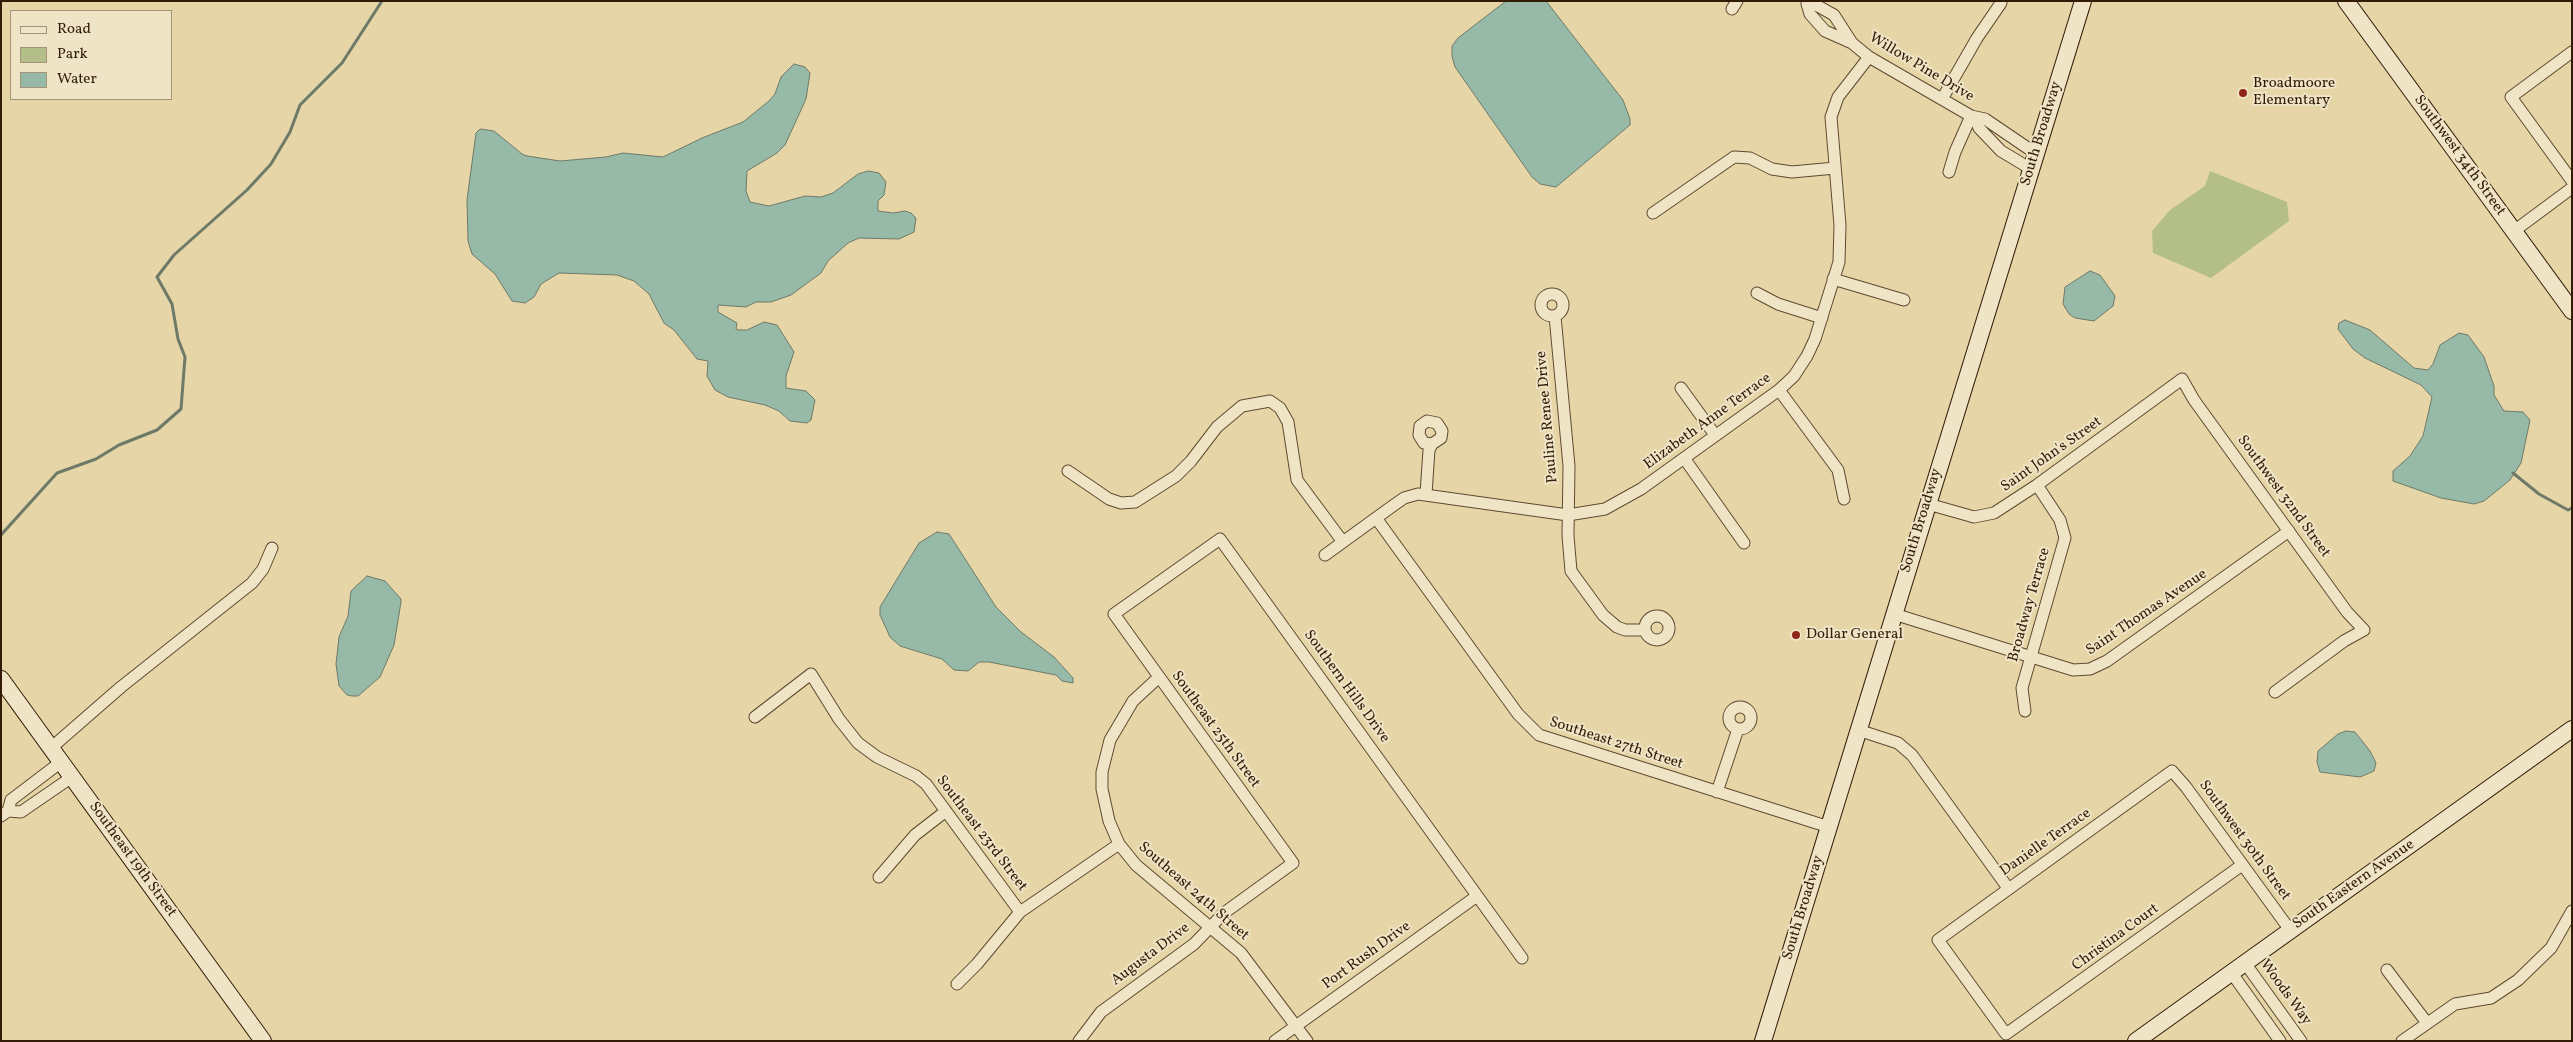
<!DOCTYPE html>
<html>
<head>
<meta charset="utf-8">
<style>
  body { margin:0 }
  #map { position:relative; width:2573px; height:1042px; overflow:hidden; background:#e6d5a6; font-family:Vollkorn,serif }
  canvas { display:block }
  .frame { position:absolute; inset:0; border:2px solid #321c08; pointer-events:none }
  .legend { position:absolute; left:10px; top:10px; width:162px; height:90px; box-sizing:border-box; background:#efe4c5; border:1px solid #a39479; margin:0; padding:6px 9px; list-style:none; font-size:15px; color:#321c08 }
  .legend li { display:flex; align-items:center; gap:10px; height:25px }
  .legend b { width:25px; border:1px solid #a39479 }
</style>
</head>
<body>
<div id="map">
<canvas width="2573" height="1042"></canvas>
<div class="frame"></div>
<ul class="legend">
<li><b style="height:6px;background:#efe4c5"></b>Road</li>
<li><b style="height:14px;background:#b3be88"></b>Park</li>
<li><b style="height:14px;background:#96b9a8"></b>Water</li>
</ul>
</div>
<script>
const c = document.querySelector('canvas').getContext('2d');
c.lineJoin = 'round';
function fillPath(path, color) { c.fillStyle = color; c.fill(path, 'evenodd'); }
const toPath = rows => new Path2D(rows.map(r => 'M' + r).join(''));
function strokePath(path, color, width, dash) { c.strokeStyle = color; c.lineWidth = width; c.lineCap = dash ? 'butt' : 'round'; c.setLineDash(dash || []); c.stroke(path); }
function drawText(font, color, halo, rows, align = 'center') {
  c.font = font + ' Vollkorn,serif'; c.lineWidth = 4; c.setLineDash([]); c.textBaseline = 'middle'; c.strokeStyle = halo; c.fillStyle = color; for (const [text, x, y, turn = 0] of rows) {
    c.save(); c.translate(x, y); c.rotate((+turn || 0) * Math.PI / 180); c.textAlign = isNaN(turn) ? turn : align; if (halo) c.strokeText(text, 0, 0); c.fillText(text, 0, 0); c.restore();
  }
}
fillPath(toPath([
  [2210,171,2287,202,2289,221,2211,278,2153,253,2152,231,2170,210,2205,186]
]), '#b3be88');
const water = toPath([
  [1506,1,1546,1,1623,100,1630,119,1630,125,1556,187,1540,184,1532,177,1455,67,1452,56,1452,46,1458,38,1506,1],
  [794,64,805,67,810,73,806,99,785,145,777,153,747,171,746,191,750,202,769,206,805,196,821,197,833,193,858,174,868,171,879,173,886,182,884,195,878,201,878,211,893,213,905,211,911,213,916,218,914,232,899,239,859,238,848,243,828,261,821,273,791,295,771,302,756,302,746,307,718,305,718,312,737,323,736,329,739,330,747,330,764,322,777,325,794,352,786,376,786,388,806,391,815,400,811,420,807,423,790,421,779,411,765,405,728,397,715,390,707,376,708,361,697,359,674,330,664,323,649,294,634,281,617,275,559,273,541,284,534,297,525,303,512,301,495,274,472,254,468,241,467,200,476,133,480,129,494,131,522,154,527,156,560,161,606,157,623,153,663,157,702,138,743,122,769,101,775,94,781,77,794,64],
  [2090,271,2100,275,2115,296,2113,306,2094,321,2075,318,2069,314,2063,304,2065,287,2090,271],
  [2345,320,2370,330,2414,368,2428,370,2433,364,2440,345,2459,333,2468,335,2484,357,2494,386,2494,395,2504,411,2523,412,2530,420,2521,463,2510,480,2484,501,2474,504,2441,498,2393,481,2393,471,2410,456,2423,436,2432,397,2421,385,2365,358,2353,349,2338,329,2339,323,2345,320],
  [937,532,949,534,996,607,1021,632,1054,657,1073,678,1073,683,1062,681,1056,675,989,662,979,662,968,671,954,670,942,659,900,646,890,637,880,615,880,607,919,543,937,532],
  [367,576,385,581,401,599,401,602,394,645,380,677,358,696,352,696,347,695,339,686,336,664,339,637,348,616,351,591,367,576],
  [2346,731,2355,732,2370,751,2376,763,2374,771,2360,777,2320,772,2317,762,2318,751,2338,734,2346,731]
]);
fillPath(water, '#96b9a8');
strokePath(water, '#6e7a68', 1);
strokePath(toPath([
  [2513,473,2539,494,2568,510,2572,508],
  [1,535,57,473,96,459,119,445,157,430,181,409,185,357,178,339,172,304,157,277,174,255,247,190,271,164,290,132,300,105,342,63,382,1]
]), '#6e7a68', 3);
const street = toPath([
  [1732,9,1737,1],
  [1852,43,1825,31,1810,14,1807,4,1816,5,1834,15,1852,43,1869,57,1971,116,1985,119,2035,153],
  [2572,52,2511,97,2572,181],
  [1942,99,1977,38,2001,3],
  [1975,118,1979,128,2001,151,2031,169],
  [1949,172,1955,152,1971,116],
  [1653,213,1734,157,1750,158,1772,169,1792,172,1835,168],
  [2514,231,2572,188],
  [1833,279,1904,300],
  [1757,293,1778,304,1822,318],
  '1541 305a11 11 0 1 1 22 0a11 11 0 1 1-22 0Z',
  [1555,316,1569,466,1568,536,1571,571,1603,615,1617,627,1625,630,1645,630],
  [1681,388,1715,435],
  [1779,390,1838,470,1844,499],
  [1684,458,1744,543],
  [1068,471,1109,499,1121,503,1135,502,1176,476,1191,461,1217,427,1242,406,1270,401,1280,408,1288,422,1297,480,1343,542],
  [1426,494,1429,450,1432,444,1441,438,1442,431,1437,423,1427,421,1420,426,1419,435,1424,443,1432,444],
  [1928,504,1974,517,1994,513,2037,485,2182,379,2194,400,2347,612,2364,630,2344,641,2275,692],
  [1376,518,1518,714,1539,735,1829,827],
  [1325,555,1394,505,1404,498,1418,494,1568,515,1605,509,1641,489,1779,390,1794,376,1807,356,1815,339,1839,262,1840,225,1831,117,1838,97,1869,57],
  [1894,614,2073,670,2090,669,2107,661,2289,531],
  '1645 628a12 12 0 1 1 24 0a12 12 0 1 1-24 0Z',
  [1158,678,1133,701,1110,740,1102,772,1102,789,1109,821,1119,844,1136,865,1241,953,1307,1041],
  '1729 718a11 11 0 1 1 22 0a11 11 0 1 1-22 0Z',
  [2025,711,2022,688,2065,538,2060,520,2037,485],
  [755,717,811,674,839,719,858,743,877,757,916,776,926,784,1020,912],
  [1858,730,1898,743,1912,755,2008,888],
  [51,748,121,687,252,583,263,569,272,548],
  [1717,792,1738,729],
  [8,811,11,800,61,762],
  [1,816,8,811,21,812,72,777],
  [2242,865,2006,1034,1938,940,2172,771,2186,787,2290,930],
  [879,877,915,835,946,811],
  [2245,963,2301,1041],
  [2387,970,2427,1023],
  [2231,972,2280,1041],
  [957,984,977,964,1020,912,1119,844],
  [1079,1041,1101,1012,1194,944,1224,913,1293,863,1114,614,1220,539,1522,958],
  [1275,1041,1477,896],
  [2402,1041,2455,1004,2491,998,2518,980,2551,948,2572,911]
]);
const secondary = toPath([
  [2346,1,2572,311],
  [1,679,263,1041],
  [1763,1041,2083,1],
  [2136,1041,2572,729]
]);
strokePath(street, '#5f4a30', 13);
strokePath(secondary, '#321c08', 18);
strokePath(street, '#efe4c5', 11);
strokePath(secondary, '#efe4c5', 16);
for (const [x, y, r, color] of [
  [2243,93,5,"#8f2418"],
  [1796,635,5,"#8f2418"]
]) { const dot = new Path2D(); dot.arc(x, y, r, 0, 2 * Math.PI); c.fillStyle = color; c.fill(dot); strokePath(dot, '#efe4c5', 2); }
drawText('15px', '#321c08', '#efe4c5', [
  ["Willow Pine Drive",1921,68,31],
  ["South Broadway",2042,134,-73],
  ["Southwest 34th Street",2459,156,54],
  ["Pauline Renee Drive",1548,417,-95],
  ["Elizabeth Anne Terrace",1708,422,-36],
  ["Saint John's Street",2052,455,-35],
  ["Southwest 32nd Street",2283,497,54],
  ["South Broadway",1922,521,-73],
  ["Broadway Terrace",2030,605,-74],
  ["Saint Thomas Avenue",2147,613,-34],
  ["Southern Hills Drive",1346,687,54],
  ["Southeast 25th Street",1215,730,54],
  ["Southeast 27th Street",1616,744,18],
  ["Southeast 23rd Street",981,834,53],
  ["Southwest 30th Street",2244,841,54],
  ["Danielle Terrace",2046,843,-35],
  ["Southeast 19th Street",132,860,54],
  ["South Eastern Avenue",2354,885,-35],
  ["Southeast 24th Street",1193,892,41],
  ["South Broadway",1804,908,-73],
  ["Christina Court",2116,938,-36],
  ["Augusta Drive",1151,955,-37],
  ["Port Rush Drive",1367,956,-36],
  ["Woods Way",2285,993,54]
]);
drawText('15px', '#321c08', '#efe4c5', [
  ["Broadmoore",2253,84],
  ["Elementary",2253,101],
  ["Dollar General",1806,635]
], 'left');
</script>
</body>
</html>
